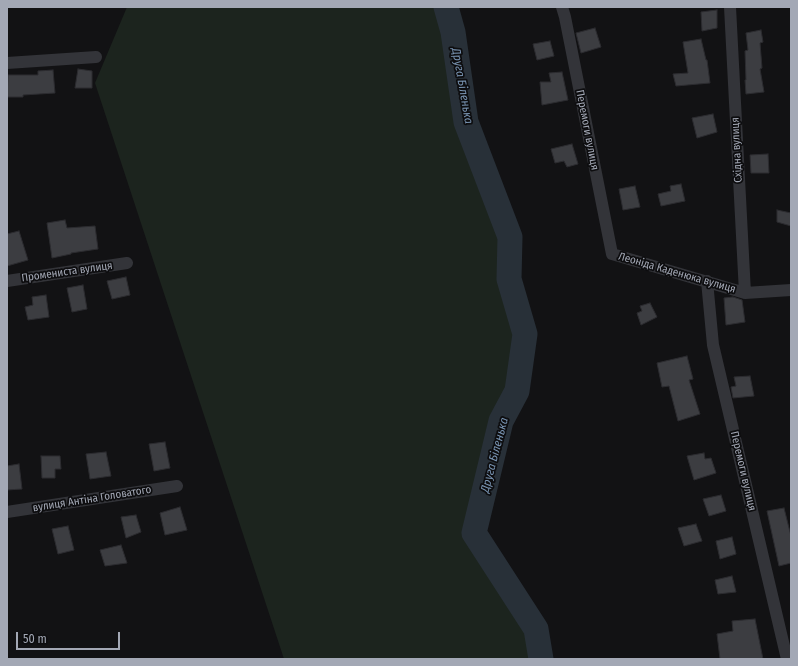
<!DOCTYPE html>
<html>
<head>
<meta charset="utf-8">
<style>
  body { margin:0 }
  #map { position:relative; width:798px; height:666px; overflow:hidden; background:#121214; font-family:"Fira Sans Condensed",sans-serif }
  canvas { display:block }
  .frame { position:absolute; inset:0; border:8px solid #a3a8b5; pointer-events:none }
  .scale { position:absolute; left:16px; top:632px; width:104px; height:18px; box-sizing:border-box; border:2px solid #a3a8b5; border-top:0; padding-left:5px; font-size:12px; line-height:14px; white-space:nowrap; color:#a3a8b5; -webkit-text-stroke:3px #0d0d0f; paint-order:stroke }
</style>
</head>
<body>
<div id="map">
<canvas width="798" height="666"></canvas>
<div class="frame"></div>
<div class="scale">50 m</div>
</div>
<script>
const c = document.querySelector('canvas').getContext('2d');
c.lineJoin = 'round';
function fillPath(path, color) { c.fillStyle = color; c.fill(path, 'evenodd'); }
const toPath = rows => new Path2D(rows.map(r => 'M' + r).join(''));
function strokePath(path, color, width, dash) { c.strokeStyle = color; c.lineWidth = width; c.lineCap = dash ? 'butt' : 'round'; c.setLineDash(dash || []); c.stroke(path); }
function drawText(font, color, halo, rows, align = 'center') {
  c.font = font + ' "Fira Sans Condensed",sans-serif'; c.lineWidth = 3.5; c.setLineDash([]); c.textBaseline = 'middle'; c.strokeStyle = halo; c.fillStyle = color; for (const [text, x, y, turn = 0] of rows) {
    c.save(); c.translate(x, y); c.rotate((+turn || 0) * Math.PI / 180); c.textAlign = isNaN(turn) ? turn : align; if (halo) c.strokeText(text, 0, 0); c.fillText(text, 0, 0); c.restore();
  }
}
fillPath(toPath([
  [127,7,446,7,453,32,466,122,510,237,509,279,525,334,517,391,501,421,474,533,536,629,541,659,284,659,95,83]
]), '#1c241e');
strokePath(toPath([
  [446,7,453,32,466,122,510,237,509,279,525,334,517,391,501,421,474,533,536,629,541,659]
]), '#283038', 25);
const building = toPath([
  [717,10,717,28,702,31,701,12,717,10],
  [595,28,601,47,581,53,576,33,595,28],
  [761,30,763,42,760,43,762,68,760,69,764,92,746,94,745,80,746,80,745,51,748,50,746,33,761,30],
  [701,39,706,60,707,60,710,83,676,86,673,74,688,73,683,42,701,39],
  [550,41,554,56,537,60,533,44,550,41],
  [78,69,92,71,92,88,75,88,78,69],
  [53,70,55,93,23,95,23,97,7,97,8,75,38,75,38,71,53,70],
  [562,72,568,100,542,105,540,82,551,82,549,73,562,72],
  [713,114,717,132,697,138,692,118,713,114],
  [572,144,578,164,567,167,564,161,555,163,551,149,572,144],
  [768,154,769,173,751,173,750,155,768,154],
  [681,184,685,201,661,206,658,194,671,191,670,186,681,184],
  [635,186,640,207,623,210,619,189,635,186],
  [777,210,791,213,791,226,777,222,777,210],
  [65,220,67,228,95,226,98,249,71,253,71,254,52,258,47,223,65,220],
  [19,231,28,260,7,266,7,234,19,231],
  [126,277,130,295,112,299,107,281,126,277],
  [83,285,87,309,72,312,67,288,83,285],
  [46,295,49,317,28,320,25,307,33,305,32,297,46,295],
  [733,297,742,300,745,322,726,325,724,298,733,297],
  [650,303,657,317,641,325,637,313,642,311,640,306,650,303],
  [687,356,693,379,689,380,700,414,678,421,669,386,662,387,657,363,687,356],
  [750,376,754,396,733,398,731,387,736,386,734,377,750,376],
  [165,442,170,468,154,471,149,444,165,442],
  [106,452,111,476,90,479,86,454,106,452],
  [704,453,705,459,711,458,716,473,694,480,687,456,704,453],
  [41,456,60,456,61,469,55,469,55,478,42,478,41,456],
  [19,464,22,489,7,490,7,466,19,464],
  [721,495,726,511,709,516,703,499,721,495],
  [180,507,187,530,165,535,160,513,180,507],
  [784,508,791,536,791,563,779,566,767,511,784,508],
  [136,515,141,532,126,538,121,517,136,515],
  [696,524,702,541,684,546,678,528,696,524],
  [68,526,74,550,58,554,52,529,68,526],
  [732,537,736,554,720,559,716,541,732,537],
  [121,545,127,563,105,566,100,550,121,545],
  [732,576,736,592,718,594,715,580,732,576],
  [755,619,763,659,720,659,717,634,733,631,732,621,755,619]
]);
fillPath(building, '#3c3d41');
strokePath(building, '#2c2c30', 1);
strokePath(toPath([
  [562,7,565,17,612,254,745,293,791,290],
  [730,7,745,293],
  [7,63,96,57],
  [7,281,127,263],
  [707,281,713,345,787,659],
  [7,512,177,486]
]), '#333439', 12);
drawText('11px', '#a3a8b5', '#0d0d0f', [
  ["Перемоги вулиця",587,130,79],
  ["Східна вулиця",737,150,-93],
  ["Промениста вулиця",67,272,-8],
  ["Леоніда Каденюка вулиця",677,273,16],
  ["Перемоги вулиця",743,471,77],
  ["вулиця Антіна Головатого",92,499,-9]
]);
drawText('italic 12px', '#7994b2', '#0d0d0f', [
  ["Друга Біленька",462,86,80],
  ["Друга Біленька",495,455,-75]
]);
</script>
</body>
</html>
